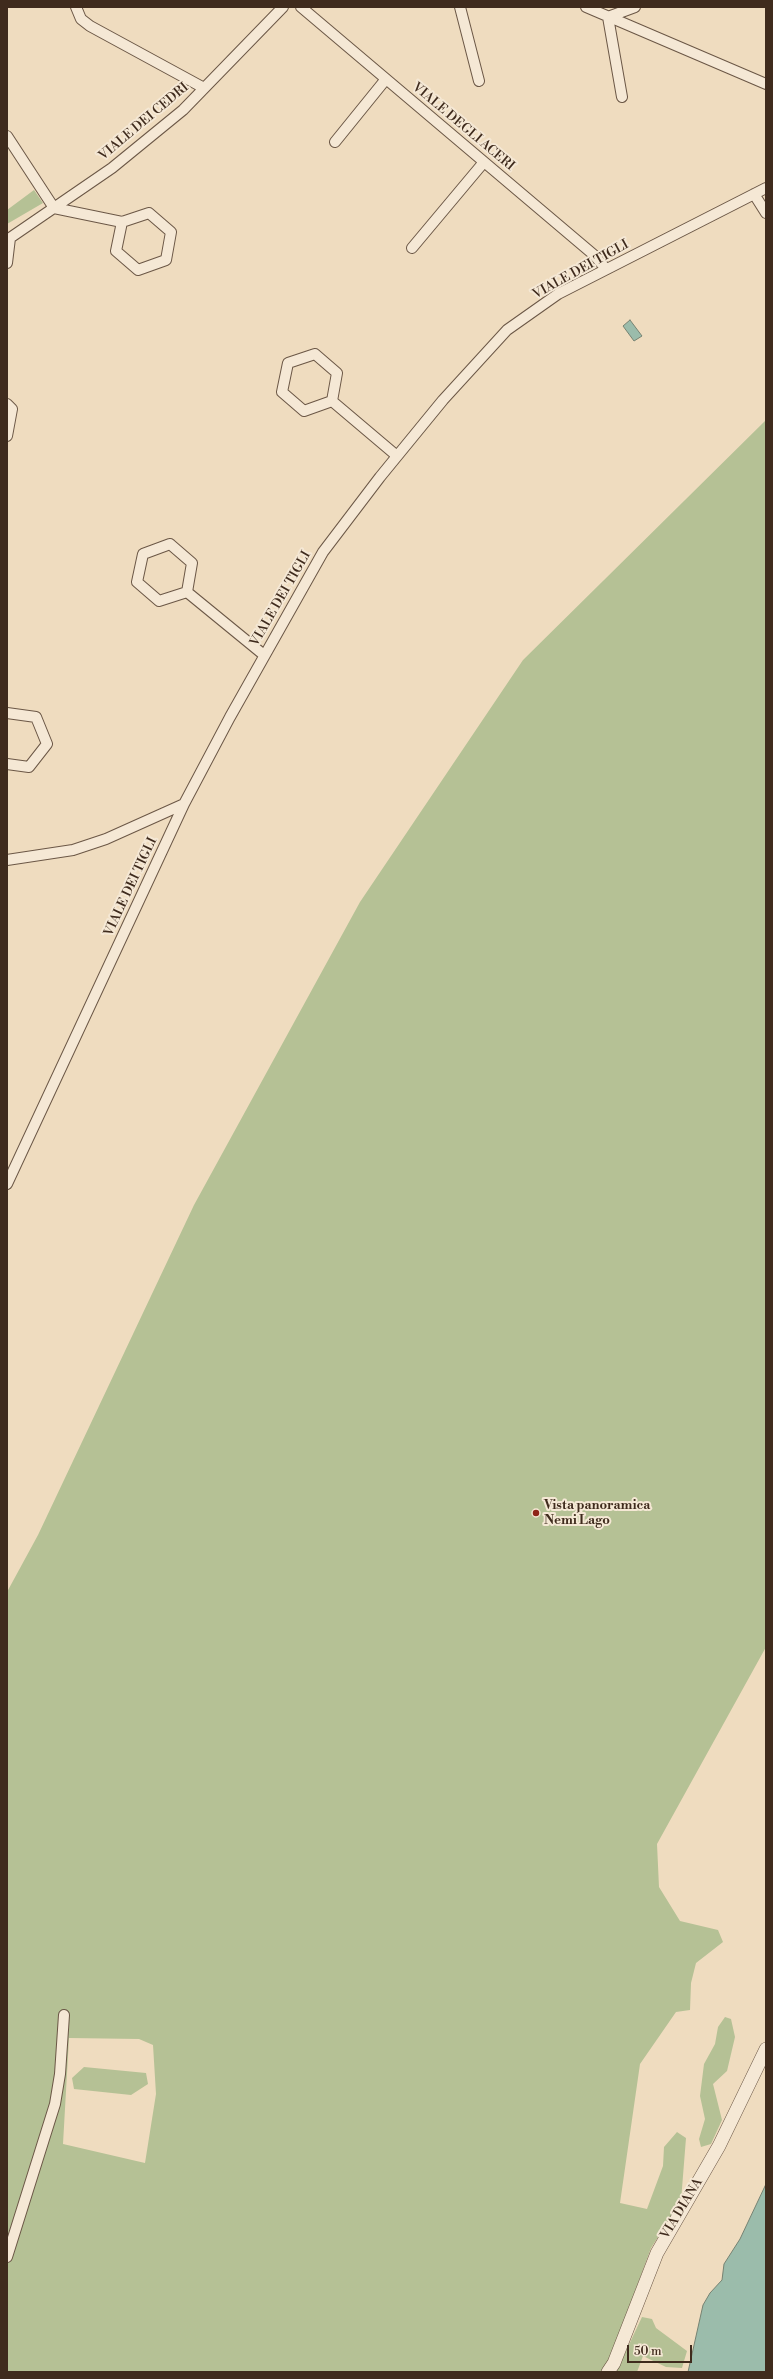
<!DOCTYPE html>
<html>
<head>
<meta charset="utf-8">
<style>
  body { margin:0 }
  #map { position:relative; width:773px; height:2379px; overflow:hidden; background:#efdcbf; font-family:"Libre Bodoni",serif }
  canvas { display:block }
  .frame { position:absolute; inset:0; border:8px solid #3f2b1d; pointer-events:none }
  .scale { position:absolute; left:627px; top:2345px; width:65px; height:18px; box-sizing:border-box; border:2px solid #3f2b1d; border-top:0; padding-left:5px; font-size:12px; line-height:14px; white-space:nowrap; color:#3f2b1d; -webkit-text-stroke:3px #f5e8d5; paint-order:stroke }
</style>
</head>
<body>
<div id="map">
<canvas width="773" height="2379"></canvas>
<div class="frame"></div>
<div class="scale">50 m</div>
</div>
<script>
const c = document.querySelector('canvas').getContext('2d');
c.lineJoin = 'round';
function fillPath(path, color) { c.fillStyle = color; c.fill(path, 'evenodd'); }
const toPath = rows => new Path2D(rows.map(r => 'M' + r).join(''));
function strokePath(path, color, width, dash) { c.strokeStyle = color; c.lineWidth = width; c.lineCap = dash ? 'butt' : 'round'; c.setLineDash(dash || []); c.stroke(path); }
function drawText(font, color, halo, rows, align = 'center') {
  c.font = font + ' "Libre Bodoni",serif'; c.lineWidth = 4; c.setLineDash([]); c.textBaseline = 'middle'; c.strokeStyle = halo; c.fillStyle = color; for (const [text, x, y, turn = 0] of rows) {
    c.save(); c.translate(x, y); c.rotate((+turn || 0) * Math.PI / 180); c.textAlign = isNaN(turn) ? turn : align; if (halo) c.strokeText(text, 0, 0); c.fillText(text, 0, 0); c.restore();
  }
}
fillPath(toPath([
  [34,190,43,203,7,224,7,210],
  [766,420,766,1647,657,1844,659,1887,680,1921,718,1930,723,1942,696,1963,691,1983,690,2010,676,2012,640,2064,620,2203,647,2209,663,2166,664,2147,677,2132,686,2138,681,2201,651,2248,609,2362,602,2372,7,2372,7,1592,38,1535,194,1205,360,902,523,660],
  [69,2038,139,2039,153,2045,156,2094,145,2163,63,2144],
  [725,2017,731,2019,735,2037,727,2071,713,2084,722,2120,711,2144,701,2147,699,2139,705,2119,700,2096,704,2064,715,2044,718,2027],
  [84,2067,146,2073,148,2084,131,2095,74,2089,72,2078],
  [642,2317,652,2319,656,2328,687,2351,682,2368,666,2367,643,2356,637,2372,616,2372]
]), '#b5c195');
const water = toPath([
  [630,320,642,336,634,341,623,326,630,320],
  [766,2184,766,2372,688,2372,703,2305,710,2293,722,2280,724,2264,740,2239,766,2184]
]);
fillPath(water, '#9bbcab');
strokePath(water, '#768272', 1);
const minor = toPath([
  [76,7,81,19,90,26,204,88],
  [301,7,594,255,606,269],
  [460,7,479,81],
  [586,7,766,84],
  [622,97,608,17,635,7],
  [7,136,54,208,122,222],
  [335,142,386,79],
  [754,194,766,213],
  [149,213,171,232,166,260,138,270,116,251,122,222,149,213],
  [7,240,112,168,183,110,283,7],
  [412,248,484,162],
  [7,263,10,238],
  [315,354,337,373,332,401,304,411,282,392,288,363,315,354],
  [332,401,397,456],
  [7,404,12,409,7,436],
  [170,544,192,563,187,592,159,601,137,582,143,554,170,544],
  [187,592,264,655],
  [7,713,36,717,47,744,29,767,7,764],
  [7,860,73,850,106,839,184,804],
  [7,1184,184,804,230,717,323,552,380,477,443,400,507,330,558,294,766,188],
  [7,2257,55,2104,60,2074,64,2015]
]);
const tertiary = toPath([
  [608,2372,614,2363,657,2253,719,2146,766,2049]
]);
strokePath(minor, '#6b5746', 12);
strokePath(tertiary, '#6b5746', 14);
strokePath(minor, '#f5e8d5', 10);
strokePath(tertiary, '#f5e8d5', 13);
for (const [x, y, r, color] of [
  [536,1513,4,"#8f2418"]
]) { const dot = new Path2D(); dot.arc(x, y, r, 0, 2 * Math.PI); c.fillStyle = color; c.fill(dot); strokePath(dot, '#f5e8d5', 1.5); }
drawText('13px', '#3f2b1d', '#f5e8d5', [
  ["VIALE DEI CEDRI",144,122,-40],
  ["VIALE DEGLI ACERI",463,127,40],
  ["VIALE DEI TIGLI",581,270,-29],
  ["VIALE DEI TIGLI",281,599,-60],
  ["VIALE DEI TIGLI",131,887,-65],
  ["VIA DIANA",682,2209,-59]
]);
drawText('bold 13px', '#3f2b1d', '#f5e8d5', [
  ["Vista panoramica",544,1506],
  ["Nemi Lago",544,1521]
], 'left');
</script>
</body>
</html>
